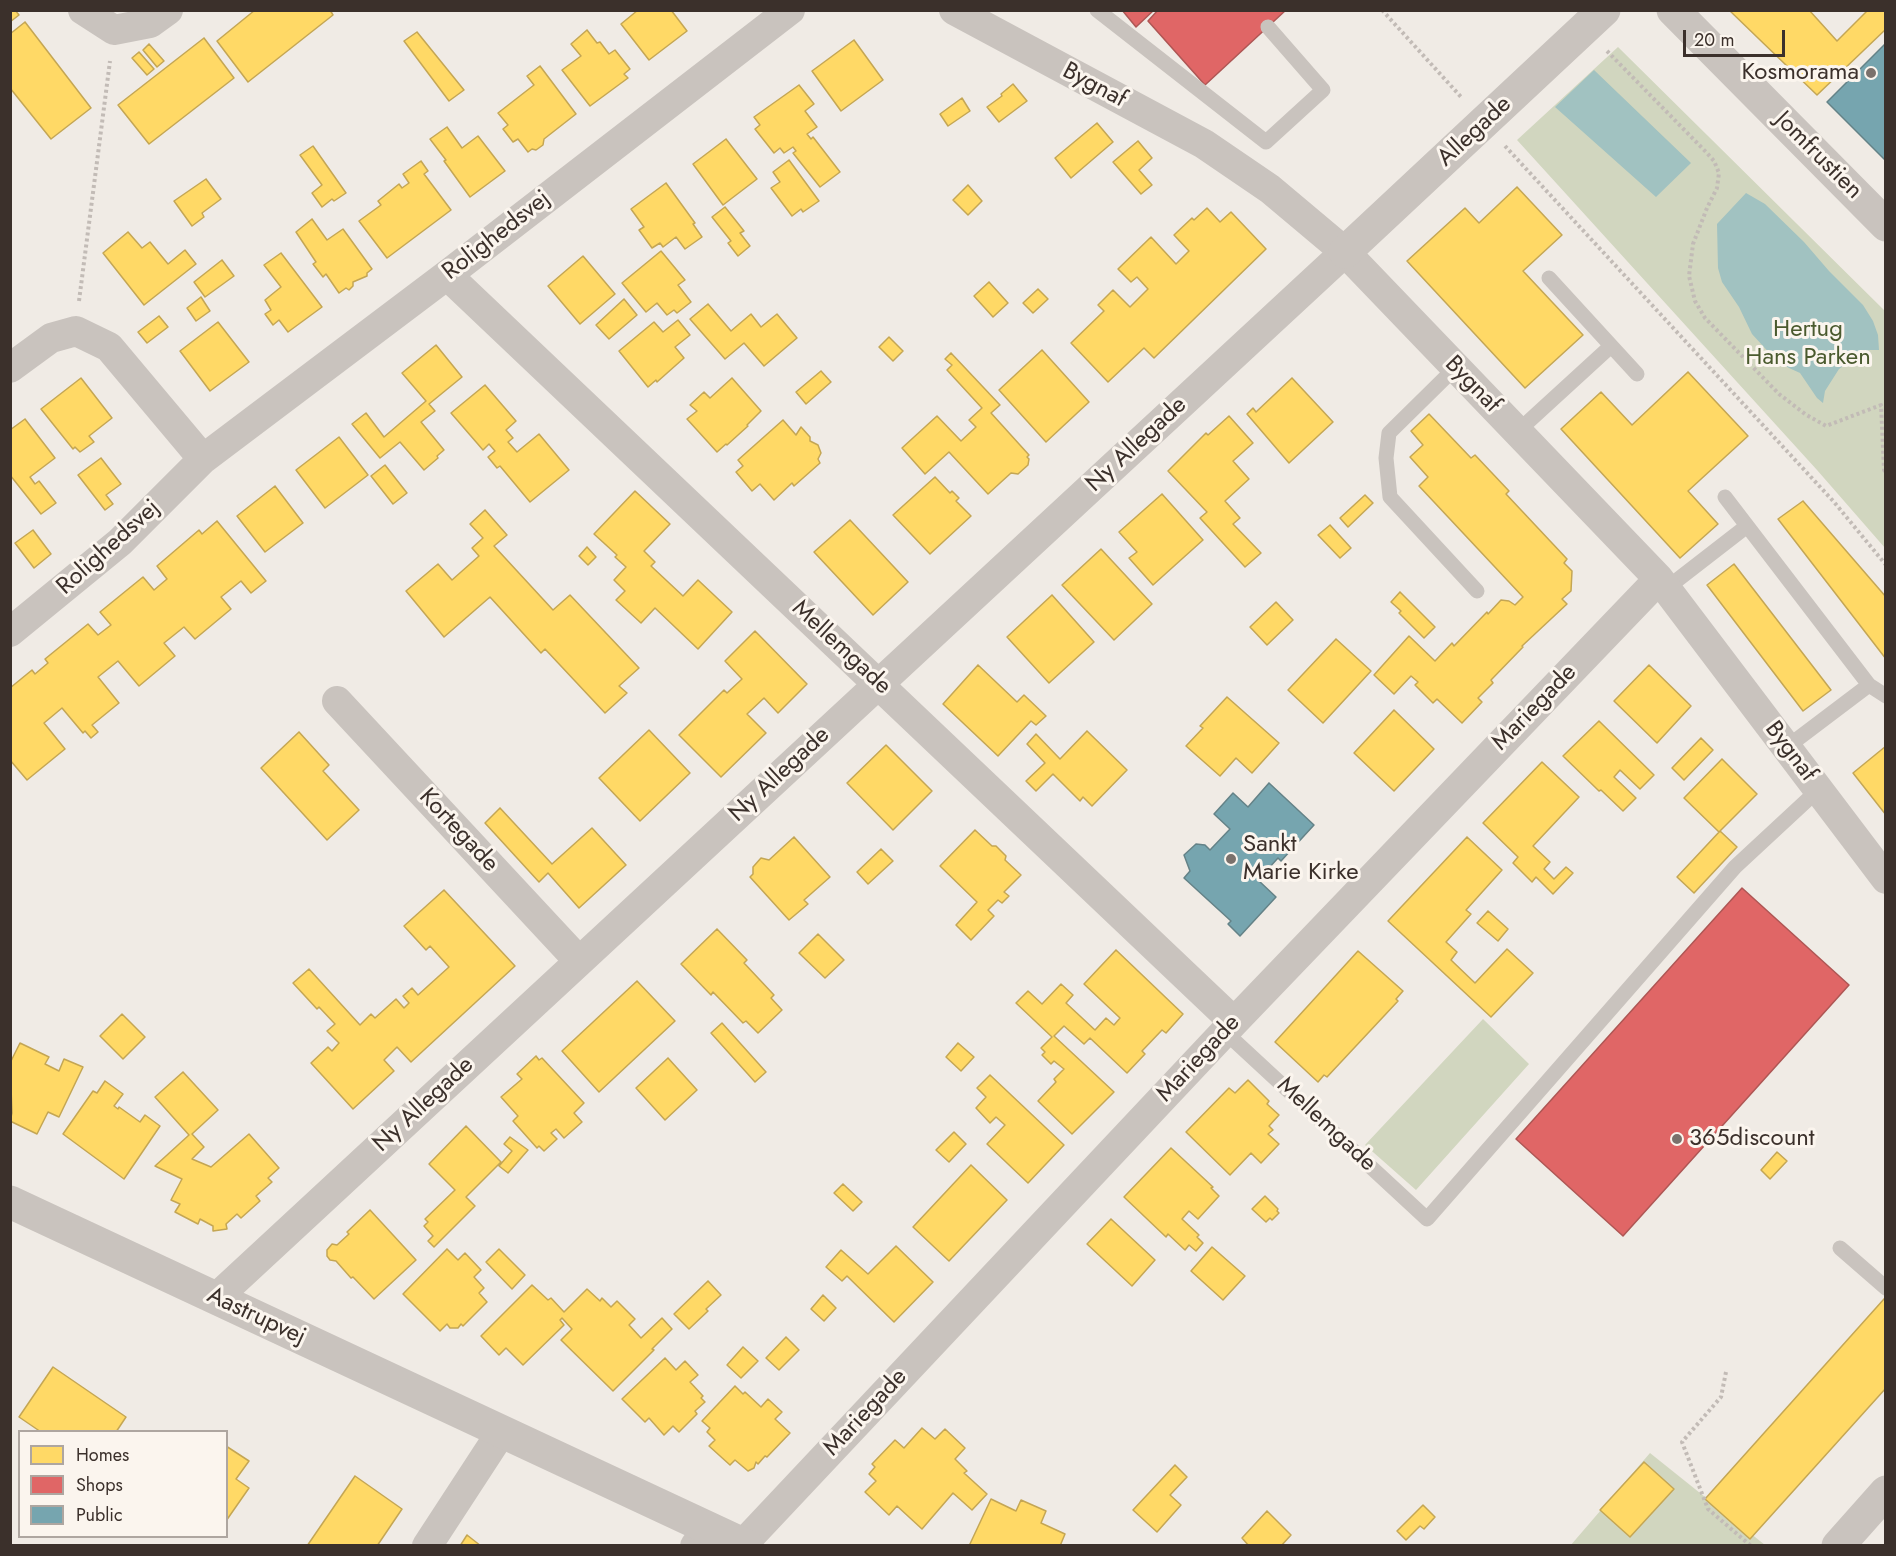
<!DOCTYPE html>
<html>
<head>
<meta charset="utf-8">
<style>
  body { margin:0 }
  #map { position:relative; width:1896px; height:1556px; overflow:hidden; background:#f0ebe5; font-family:Jost,sans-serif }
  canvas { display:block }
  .frame { position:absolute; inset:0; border:12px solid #3b302b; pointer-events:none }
  .legend { position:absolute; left:18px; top:1430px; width:210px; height:108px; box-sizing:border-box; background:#fbf5ee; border:2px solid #aea6a0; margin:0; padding:8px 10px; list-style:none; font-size:18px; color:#3b302b }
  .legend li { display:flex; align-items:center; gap:12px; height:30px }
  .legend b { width:30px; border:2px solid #aea6a0 }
  .scale { position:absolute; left:1683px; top:30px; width:102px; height:27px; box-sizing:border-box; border:3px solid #3b302b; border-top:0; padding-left:8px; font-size:18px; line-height:21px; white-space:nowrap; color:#3b302b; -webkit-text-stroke:4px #fbf5ee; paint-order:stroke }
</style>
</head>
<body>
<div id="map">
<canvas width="1896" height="1556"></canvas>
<div class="frame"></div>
<ul class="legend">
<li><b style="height:16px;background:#ffd966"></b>Homes</li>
<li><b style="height:16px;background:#e06666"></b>Shops</li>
<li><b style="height:16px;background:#76a5af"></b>Public</li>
</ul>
<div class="scale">20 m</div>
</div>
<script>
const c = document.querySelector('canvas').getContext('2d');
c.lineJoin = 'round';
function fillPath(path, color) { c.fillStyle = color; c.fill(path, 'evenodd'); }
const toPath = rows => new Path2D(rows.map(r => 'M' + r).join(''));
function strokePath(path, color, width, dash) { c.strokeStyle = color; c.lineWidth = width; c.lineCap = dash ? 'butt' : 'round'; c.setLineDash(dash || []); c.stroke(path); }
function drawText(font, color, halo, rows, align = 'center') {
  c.font = font + ' Jost,sans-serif'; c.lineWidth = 6; c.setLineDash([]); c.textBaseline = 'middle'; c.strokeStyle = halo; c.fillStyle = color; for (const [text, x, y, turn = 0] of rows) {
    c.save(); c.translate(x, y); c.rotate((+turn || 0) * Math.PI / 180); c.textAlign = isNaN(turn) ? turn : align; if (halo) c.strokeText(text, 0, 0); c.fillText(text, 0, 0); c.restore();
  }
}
fillPath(toPath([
  [1618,47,1885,311,1885,548,1817,470,1517,140],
  [1483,1019,1529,1064,1416,1190,1365,1145],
  [1650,1453,1765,1545,1570,1546]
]), '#d1d6bf');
fillPath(toPath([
  [1594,70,1691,163,1656,197,1555,107],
  [1746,193,1765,204,1804,242,1829,271,1863,305,1873,321,1878,335,1879,350,1869,350,1860,354,1839,369,1825,391,1823,403,1817,398,1800,373,1789,368,1774,358,1752,334,1739,307,1722,282,1718,268,1717,224]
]), '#a1c2c1');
const homes = toPath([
  [10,10,15,10,19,15,10,22,10,10],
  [255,10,330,10,333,15,248,82,217,41,255,10],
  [638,10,671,10,687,31,649,60,621,24,638,10],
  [1729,10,1809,10,1837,41,1868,10,1886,10,1886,29,1817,95,1729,10],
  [25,22,91,108,51,139,10,88,10,34,25,22],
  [587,30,597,43,600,42,609,54,615,50,630,69,624,74,628,78,590,106,562,70,581,56,571,44,587,30],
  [417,32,464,90,449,101,404,41,417,32],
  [204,38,234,78,149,144,118,105,204,38],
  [854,40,883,80,841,111,812,71,854,40],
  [149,44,164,61,157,67,143,50,149,44],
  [139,52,154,69,147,75,132,58,139,52],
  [540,66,576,114,544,139,543,145,536,150,532,149,528,152,518,139,513,142,503,129,508,125,498,113,534,85,527,76,540,66],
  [1013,84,1027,101,999,122,987,107,1002,96,1001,94,1013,84],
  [799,85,814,104,805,111,817,127,807,134,811,139,813,137,840,172,820,187,793,153,796,151,793,147,784,153,780,148,774,153,755,129,760,125,754,117,799,85],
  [962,98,970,111,948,126,940,114,962,98],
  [1097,123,1113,142,1071,178,1055,158,1097,123],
  [447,127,462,148,478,136,505,171,470,197,444,161,446,160,430,139,447,127],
  [726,139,757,179,723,205,693,164,726,139],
  [1138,141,1152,158,1139,170,1152,185,1141,194,1113,162,1138,141],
  [313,146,346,193,334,201,332,199,322,207,312,193,322,185,300,155,313,146],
  [789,160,819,201,803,212,801,209,792,216,771,188,780,182,773,172,789,160],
  [421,161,428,171,424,174,451,210,387,258,359,221,381,205,378,201,399,184,402,188,409,183,403,174,421,161],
  [206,179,221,199,202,213,204,217,192,226,174,201,206,179],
  [666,183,695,223,693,224,702,237,685,249,676,237,663,247,660,243,652,248,639,230,644,227,631,209,666,183],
  [968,185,982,201,968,215,953,200,968,185],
  [1517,187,1562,235,1523,271,1583,335,1525,388,1407,261,1465,208,1479,223,1517,187],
  [725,207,744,231,740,233,750,246,738,256,728,243,731,241,712,217,725,207],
  [1207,208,1220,222,1231,212,1266,249,1154,358,1144,348,1108,382,1071,343,1104,311,1098,305,1113,290,1130,307,1148,289,1137,277,1131,282,1118,269,1151,237,1176,264,1189,251,1174,235,1192,218,1194,220,1207,208],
  [312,219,327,240,343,229,372,269,367,273,367,276,353,282,353,286,349,290,346,288,339,293,326,274,323,277,313,264,316,262,296,232,312,219],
  [128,232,142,248,150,242,168,264,185,250,196,264,144,305,103,253,128,232],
  [661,251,685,280,678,285,691,302,677,313,674,310,667,315,657,303,646,312,622,283,661,251],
  [281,253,322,307,288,332,279,320,273,325,265,314,271,310,265,300,281,287,264,265,281,253],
  [583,256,615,294,580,324,548,286,583,256],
  [222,260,234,276,205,297,194,282,222,260],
  [989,282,1008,303,993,317,974,296,989,282],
  [1038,289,1048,299,1033,313,1023,303,1038,289],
  [201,297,210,311,196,321,187,308,201,297],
  [624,299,637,315,609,339,596,325,624,299],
  [708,304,731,331,751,314,761,327,777,314,797,338,764,366,744,343,725,359,690,319,708,304],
  [159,316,168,327,147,343,138,332,159,316],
  [678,320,690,335,675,347,684,358,657,382,656,380,648,387,619,351,654,322,663,332,678,320],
  [218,322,249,362,210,391,180,351,218,322],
  [889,337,903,351,893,361,879,347,889,337],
  [436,345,462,377,429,404,435,411,421,422,444,450,437,456,438,458,424,470,400,442,380,458,352,424,366,413,384,437,426,401,402,373,436,345],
  [1042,350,1089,402,1046,442,999,390,1042,350],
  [951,353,1000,405,991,413,1029,455,1027,457,1029,459,1028,465,1018,474,1011,473,988,494,949,452,925,474,902,448,937,416,961,441,976,427,969,420,982,408,947,370,952,365,945,359,951,353],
  [821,371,831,382,806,404,796,392,821,371],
  [1688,372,1748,436,1688,491,1718,524,1680,558,1561,429,1601,392,1632,425,1688,372],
  [81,378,112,418,89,436,94,442,80,452,75,447,73,449,41,409,81,378],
  [732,378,761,411,747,425,748,426,727,445,726,444,717,452,687,419,697,411,690,405,704,392,710,398,732,378],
  [1292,378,1333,422,1289,463,1247,414,1253,408,1256,412,1292,378],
  [485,385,516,421,506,430,513,438,508,442,517,452,539,434,569,470,530,502,500,466,497,468,488,457,495,451,489,444,483,450,451,413,485,385],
  [1429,414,1471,458,1475,455,1509,491,1506,494,1567,559,1564,563,1572,571,1571,591,1562,599,1567,604,1522,646,1523,647,1491,680,1493,683,1478,698,1482,702,1462,723,1437,699,1433,703,1415,685,1418,682,1411,676,1394,694,1374,675,1409,636,1435,661,1452,643,1454,646,1487,612,1488,614,1501,600,1509,601,1515,605,1523,597,1419,486,1428,477,1410,457,1423,445,1411,431,1429,414],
  [1229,416,1253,443,1233,461,1249,479,1225,501,1240,518,1233,524,1261,553,1245,567,1200,518,1207,512,1168,471,1206,433,1208,435,1229,416],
  [25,419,55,458,30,477,35,484,39,481,56,503,41,514,10,475,10,430,25,419],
  [783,420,796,435,801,427,810,437,810,441,818,445,821,453,818,459,820,463,794,486,792,483,774,500,760,484,752,491,736,472,743,466,738,460,783,420],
  [339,437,368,475,325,508,296,470,339,437],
  [101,458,121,484,106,495,113,504,105,510,78,475,101,458],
  [385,465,407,493,393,504,371,476,385,465],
  [935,477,950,493,952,491,959,498,956,501,971,516,930,554,893,515,935,477],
  [275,486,303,523,265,552,237,516,275,486],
  [635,491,670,524,644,551,655,562,651,566,683,596,698,580,732,612,698,649,655,608,641,623,616,600,625,591,614,580,626,567,615,557,617,555,594,534,635,491],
  [1162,494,1203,540,1153,585,1129,558,1137,552,1119,532,1162,494],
  [1365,495,1373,503,1348,527,1340,518,1365,495],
  [1803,501,1886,597,1886,659,1778,519,1803,501],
  [485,510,507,535,494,546,553,610,570,595,639,668,619,686,627,693,605,713,545,649,541,653,490,597,444,637,406,591,438,564,452,580,479,556,472,548,483,538,470,524,485,510],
  [850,520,908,582,873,615,814,552,850,520],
  [217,521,266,581,251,593,241,581,221,597,231,609,195,639,184,627,164,643,175,656,139,686,118,661,98,677,119,703,92,725,98,732,91,738,85,731,83,733,62,708,44,723,65,749,27,780,10,760,10,688,32,670,35,674,48,663,45,659,88,624,98,635,111,625,100,612,143,577,154,590,167,579,157,566,199,530,202,534,217,521],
  [1330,525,1351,548,1340,558,1318,535,1330,525],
  [33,530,51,554,34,568,15,543,33,530],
  [587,547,596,557,588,565,579,556,587,547],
  [1101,549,1152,604,1114,640,1062,585,1101,549],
  [1734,564,1831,690,1803,711,1707,585,1734,564],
  [1400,592,1435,627,1424,638,1399,613,1401,611,1391,602,1400,592],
  [1052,595,1094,642,1049,683,1007,637,1052,595],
  [1276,602,1293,620,1267,645,1250,627,1276,602],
  [755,631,807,684,778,713,764,698,747,714,766,733,721,777,679,735,724,690,727,693,742,679,725,661,755,631],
  [1336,639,1371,671,1323,723,1288,690,1336,639],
  [978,665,1017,702,1024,695,1046,716,1036,725,1031,721,998,756,943,704,978,665],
  [1649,665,1691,706,1657,743,1614,701,1649,665],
  [1227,697,1279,743,1252,773,1236,758,1220,776,1186,746,1203,728,1200,726,1227,697],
  [1394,710,1434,749,1394,791,1354,753,1394,710],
  [1599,721,1654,775,1640,789,1620,770,1614,777,1636,798,1623,811,1601,790,1599,791,1563,756,1599,721],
  [649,730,690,773,640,821,599,778,649,730],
  [1087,731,1127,770,1092,806,1083,797,1080,801,1053,774,1036,791,1026,781,1045,763,1027,744,1036,734,1060,759,1087,731],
  [299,732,329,765,323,771,359,810,327,840,261,768,299,732],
  [1701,738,1713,750,1684,780,1672,768,1701,738],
  [886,745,932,791,893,830,847,783,886,745],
  [1886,746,1886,815,1853,773,1886,746],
  [1722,759,1757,794,1719,832,1684,798,1722,759],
  [1542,762,1579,797,1533,846,1550,862,1544,869,1554,879,1566,867,1573,873,1553,894,1536,877,1532,882,1513,863,1518,857,1483,823,1542,762],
  [500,808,552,864,592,828,626,865,579,908,548,873,539,882,485,823,500,808],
  [975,830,992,846,996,846,1006,856,1005,860,1021,875,1004,892,1009,896,1002,903,998,900,988,910,994,916,971,940,956,925,977,902,940,866,975,830],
  [1720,831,1737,847,1694,893,1677,877,1720,831],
  [794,837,830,877,804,900,808,904,789,920,750,877,753,874,753,867,761,858,769,860,794,837],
  [1467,837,1502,870,1466,910,1471,914,1446,942,1457,952,1451,960,1475,983,1507,949,1533,973,1491,1017,1388,921,1467,837],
  [881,849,893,861,868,884,857,872,881,849],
  [444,890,515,966,411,1062,397,1047,384,1060,394,1071,353,1109,311,1063,328,1047,332,1051,339,1043,327,1031,335,1024,319,1007,317,1009,293,983,309,969,360,1025,371,1014,375,1018,396,999,404,1008,409,1003,403,996,412,988,418,995,449,967,430,946,426,950,404,926,444,890],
  [1488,911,1508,929,1498,941,1477,923,1488,911],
  [717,929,747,960,744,963,774,995,771,998,782,1010,758,1033,746,1021,743,1023,713,992,711,995,681,964,717,929],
  [818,934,844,960,825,978,799,953,818,934],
  [1116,950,1183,1014,1166,1033,1162,1030,1142,1051,1145,1054,1127,1073,1090,1038,1084,1044,1064,1026,1054,1036,1114,1092,1072,1134,1038,1101,1056,1082,1054,1079,1064,1069,1054,1061,1051,1064,1042,1055,1045,1052,1041,1048,1052,1037,1016,1003,1028,991,1042,1004,1061,984,1073,995,1066,1003,1095,1030,1106,1018,1114,1025,1120,1018,1084,984,1116,950],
  [1358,951,1403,991,1396,999,1398,1001,1327,1077,1324,1075,1318,1082,1275,1042,1358,951],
  [637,981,675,1021,599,1092,562,1051,637,981],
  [122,1014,145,1037,123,1059,100,1036,122,1014],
  [722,1023,766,1072,755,1082,711,1033,722,1023],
  [20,1043,49,1057,45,1064,59,1071,64,1059,83,1067,59,1117,48,1112,37,1134,10,1121,12,1113,10,1063,20,1043],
  [958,1043,974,1057,961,1071,946,1057,958,1043],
  [536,1056,539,1060,542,1058,584,1103,574,1113,582,1122,564,1138,556,1129,551,1133,557,1139,544,1151,539,1146,537,1148,513,1121,518,1116,501,1097,522,1079,517,1074,536,1056],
  [668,1058,697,1090,665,1120,636,1088,668,1058],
  [183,1072,218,1110,192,1134,204,1147,192,1159,211,1167,249,1134,279,1168,268,1178,272,1182,256,1196,260,1201,241,1218,237,1214,226,1224,227,1229,213,1231,213,1226,200,1219,198,1224,175,1212,180,1204,171,1200,182,1179,155,1166,189,1135,155,1097,183,1072],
  [990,1075,1064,1145,1028,1183,987,1144,1005,1125,996,1117,990,1123,976,1108,986,1097,977,1088,990,1075],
  [1248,1080,1269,1101,1267,1104,1279,1115,1269,1126,1273,1130,1268,1134,1279,1144,1261,1163,1251,1153,1230,1175,1186,1132,1229,1088,1235,1093,1248,1080],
  [105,1081,123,1094,114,1106,118,1109,119,1107,140,1122,145,1115,160,1126,124,1179,63,1134,93,1091,97,1093,105,1081],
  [466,1126,501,1162,466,1197,475,1206,434,1247,428,1241,433,1236,424,1226,428,1222,425,1219,455,1190,429,1164,466,1126],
  [954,1132,966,1144,949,1162,936,1150,954,1132],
  [510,1137,528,1150,508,1173,499,1166,512,1151,504,1144,510,1137],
  [1171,1148,1213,1187,1211,1188,1219,1196,1198,1219,1189,1211,1182,1219,1199,1235,1197,1237,1203,1243,1196,1251,1189,1245,1185,1250,1168,1234,1166,1237,1124,1197,1171,1148],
  [1777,1152,1787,1161,1770,1179,1761,1170,1777,1152],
  [971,1165,1007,1200,949,1261,913,1227,971,1165],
  [843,1184,862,1202,853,1211,834,1193,843,1184],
  [1265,1196,1278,1209,1277,1211,1279,1213,1272,1220,1270,1218,1266,1222,1252,1209,1265,1196],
  [370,1210,416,1260,374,1299,353,1277,351,1278,336,1261,330,1260,327,1256,327,1250,332,1244,337,1245,349,1234,347,1232,370,1210],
  [1111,1219,1155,1260,1132,1286,1087,1244,1111,1219],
  [896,1246,933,1282,894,1322,847,1276,842,1281,826,1267,841,1250,868,1274,896,1246],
  [1212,1247,1245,1276,1223,1300,1191,1271,1212,1247],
  [447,1249,458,1260,465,1253,481,1270,474,1277,484,1288,479,1293,487,1302,463,1326,461,1324,458,1328,450,1328,447,1324,440,1331,403,1294,447,1249],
  [499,1249,525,1275,512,1289,486,1262,499,1249],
  [708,1281,721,1295,706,1309,708,1311,689,1329,674,1314,708,1281],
  [532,1285,548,1300,551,1298,564,1312,587,1289,600,1301,602,1298,611,1307,617,1301,635,1319,629,1325,641,1338,662,1318,672,1329,652,1349,654,1350,613,1391,561,1340,572,1329,562,1318,560,1320,564,1325,523,1365,506,1348,499,1355,481,1336,532,1285],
  [823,1295,836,1308,824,1321,811,1309,823,1295],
  [1884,1299,1886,1301,1886,1388,1750,1539,1705,1499,1884,1299],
  [786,1337,799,1350,779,1370,766,1358,786,1337],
  [743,1347,758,1361,741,1378,727,1365,743,1347],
  [665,1358,676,1370,685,1361,698,1375,690,1382,703,1396,701,1398,705,1402,695,1411,697,1414,679,1432,673,1426,664,1435,649,1418,645,1422,622,1399,665,1358],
  [53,1367,126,1417,116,1432,41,1432,19,1417,53,1367],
  [735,1386,743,1394,745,1392,761,1407,768,1399,782,1412,775,1419,790,1433,767,1457,765,1456,758,1464,756,1462,754,1468,748,1471,735,1460,730,1465,709,1446,715,1440,707,1432,710,1428,702,1421,735,1386],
  [922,1428,935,1439,945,1429,965,1448,955,1459,967,1471,964,1473,987,1494,972,1510,953,1493,922,1529,897,1506,889,1515,865,1492,876,1481,869,1474,875,1467,872,1464,895,1440,904,1448,922,1428],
  [226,1446,249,1461,236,1479,249,1488,226,1521,226,1446],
  [1644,1462,1674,1489,1630,1537,1600,1510,1644,1462],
  [1175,1465,1187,1477,1170,1495,1181,1505,1157,1532,1133,1510,1175,1465],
  [355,1476,402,1509,377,1546,307,1546,355,1476],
  [991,1499,1016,1511,1021,1500,1046,1511,1041,1523,1065,1534,1060,1546,969,1546,991,1499],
  [1423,1505,1435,1517,1424,1529,1420,1526,1406,1540,1397,1531,1423,1505],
  [1267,1511,1291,1535,1281,1546,1249,1546,1242,1538,1267,1511],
  [467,1535,481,1546,460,1546,467,1535]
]);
fillPath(homes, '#ffd966');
strokePath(homes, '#c4a654', 1.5);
const shops = toPath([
  [1122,10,1154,10,1136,27,1122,10],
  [1158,10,1286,10,1205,85,1148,21,1158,10],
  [1742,888,1849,985,1623,1236,1516,1139,1742,888]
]);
fillPath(shops, '#e06666');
strokePath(shops, '#ae5654', 1.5);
const public = toPath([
  [1886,43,1886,161,1827,102,1886,43],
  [1269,783,1314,825,1281,861,1278,858,1258,880,1276,897,1240,936,1228,924,1231,921,1184,878,1190,871,1184,855,1196,844,1205,845,1210,850,1230,829,1214,814,1233,793,1248,807,1269,783]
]);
fillPath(public, '#76a5af');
strokePath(public, '#648287', 1.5);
strokePath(toPath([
  [1382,10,1462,98],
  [1607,51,1706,152,1714,161,1719,173,1717,188,1707,208,1693,244,1689,276,1695,301,1705,318,1779,394,1805,414,1826,426,1881,405,1884,470,1886,472],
  [1505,146,1834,502,1886,565],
  [79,301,110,61],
  [1726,1372,1721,1397,1682,1442,1708,1509,1751,1546]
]), '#c2bbb6', 4, [3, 3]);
strokePath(toPath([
  [1097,10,1266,142,1323,90,1268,27],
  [1549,278,1637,374],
  [1455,368,1389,433,1386,458,1390,497,1477,591],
  [1517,432,1611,346],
  [1725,497,1869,685,1787,747],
  [1667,588,1747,526],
  [1869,685,1886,696],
  [1225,1032,1427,1219,1735,867,1818,790],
  [1840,1248,1886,1288]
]), '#c9c3be', 15);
strokePath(toPath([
  [83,10,114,30,150,23,168,10],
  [954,10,1204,144,1270,189,1345,252,1659,579,1886,879],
  [447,275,1234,1022],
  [10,368,51,338,76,331,109,347,203,459,447,275,790,10],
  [10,632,120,542,203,459],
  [337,701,579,961],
  [216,1298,1345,252],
  [743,1544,1234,1022,1659,579],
  [427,1546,502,1431],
  [695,1546,708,1528]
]), '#c9c3be', 30);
strokePath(toPath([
  [1673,10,1886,225],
  [1345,252,1604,10],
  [10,1202,747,1546],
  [1838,1546,1886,1492]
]), '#c9c3be', 33);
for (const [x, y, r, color] of [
  [1871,73,6,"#7a716c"],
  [1231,859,6,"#7a716c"],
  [1677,1139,6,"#7a716c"]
]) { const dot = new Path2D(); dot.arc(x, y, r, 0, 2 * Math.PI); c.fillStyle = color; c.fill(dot); strokePath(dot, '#fbf5ee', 2); }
drawText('24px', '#3b302b', '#fbf5ee', [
  ["Kosmorama",1859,73,"right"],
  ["Sankt",1243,845],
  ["Marie Kirke",1243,873],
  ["365discount",1689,1139]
], 'left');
drawText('24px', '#3b302b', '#fbf5ee', [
  ["Bygnaf",1094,86,28],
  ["Allegade",1475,132,-43],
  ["Jomfrustien",1818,156,45],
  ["Rolighedsvej",497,236,-38],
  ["Bygnaf",1472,385,46],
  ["Ny Allegade",1137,445,-43],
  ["Rolighedsvej",109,548,-42],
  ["Mellemgade",841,648,43],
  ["Mariegade",1535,708,-46],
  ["Bygnaf",1790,752,53],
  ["Ny Allegade",780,775,-43],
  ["Kortegade",458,831,47],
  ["Mariegade",1199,1059,-47],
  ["Ny Allegade",424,1105,-43],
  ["Mellemgade",1326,1125,43],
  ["Aastrupvej",256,1317,25],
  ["Mariegade",866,1413,-47]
]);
drawText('24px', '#4a5a2e', '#fbf5ee', [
  ["Hertug",1808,330],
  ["Hans Parken",1808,358]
]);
</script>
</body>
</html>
